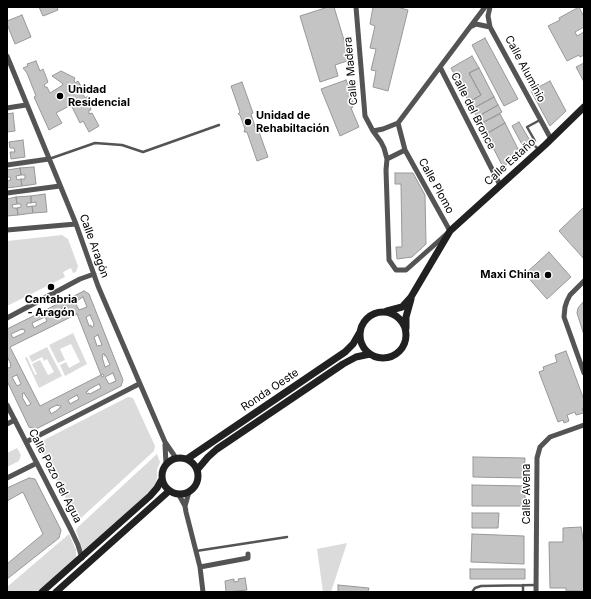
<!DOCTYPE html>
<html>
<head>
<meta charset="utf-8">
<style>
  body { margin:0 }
  #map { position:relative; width:591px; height:599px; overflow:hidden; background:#fff; font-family:Inter,sans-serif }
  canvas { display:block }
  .frame { position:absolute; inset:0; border:8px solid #000; pointer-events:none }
</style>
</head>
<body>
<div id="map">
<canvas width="591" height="599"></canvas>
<div class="frame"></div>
</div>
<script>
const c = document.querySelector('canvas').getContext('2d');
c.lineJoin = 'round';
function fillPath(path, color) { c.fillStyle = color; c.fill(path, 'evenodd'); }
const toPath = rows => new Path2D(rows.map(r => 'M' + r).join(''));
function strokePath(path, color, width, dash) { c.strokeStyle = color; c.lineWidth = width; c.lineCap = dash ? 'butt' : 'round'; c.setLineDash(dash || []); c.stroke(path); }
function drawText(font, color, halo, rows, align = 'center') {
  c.font = font + ' Inter,sans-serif'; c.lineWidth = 3; c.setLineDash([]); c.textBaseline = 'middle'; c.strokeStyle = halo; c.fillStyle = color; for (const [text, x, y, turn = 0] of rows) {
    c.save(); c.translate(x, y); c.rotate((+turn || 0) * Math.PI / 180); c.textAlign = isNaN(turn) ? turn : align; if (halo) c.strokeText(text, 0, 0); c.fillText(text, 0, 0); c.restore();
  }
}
fillPath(toPath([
  [62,235,68,239,78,266,76,272,73,273,71,268,63,272,65,277,7,306,7,241],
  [73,333,87,364,65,376,60,365,66,362,69,368,80,362,71,344,60,349,65,360,58,363,49,345],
  [47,347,62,376,39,388,25,358,27,357,35,375,37,374,32,364,40,360,48,375,54,372,47,359,44,361,42,357,32,362,29,356],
  [128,397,133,398,155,446,154,451,81,518,75,517,40,447,42,441],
  [17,448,21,455,19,461,7,467,7,453],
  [157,454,160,462,157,470,157,479,154,488,83,551,76,530,79,526],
  [69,534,76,550,76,558,38,592,7,592,7,587],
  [347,543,331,592,323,592,317,549]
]), '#dbdbdb');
const building = toPath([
  [39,7,57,7,58,10,43,16,39,7],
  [328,7,334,7,350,60,335,65,338,76,320,82,300,16,328,7],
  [373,7,397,7,408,10,388,91,373,87,376,71,371,70,376,49,370,48,375,26,370,24,373,7],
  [579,7,584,17,584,27,575,32,577,36,584,32,584,55,580,57,579,55,567,61,548,26,560,20,559,18,579,7],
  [22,15,31,37,15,44,7,24,7,21,22,15],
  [485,38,518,99,504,106,472,45,485,38],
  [472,56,479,68,469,73,481,95,469,102,451,68,472,56],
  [36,61,40,71,43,69,48,82,44,85,45,87,47,87,50,93,63,85,62,83,52,76,61,71,75,78,74,80,75,83,78,81,85,93,83,94,85,98,88,96,91,110,89,110,89,114,92,113,99,126,89,132,83,121,80,123,71,105,56,113,62,123,49,130,34,97,36,96,27,73,23,68,28,66,27,64,36,61],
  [584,63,584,82,576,67,584,63],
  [479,68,494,97,472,109,469,102,481,95,469,73,479,68],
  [346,80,353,96,351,97,353,102,351,102,353,107,351,108,359,127,340,136,321,89,346,80],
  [550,81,566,111,550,126,531,91,550,81],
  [242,82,253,113,251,114,256,130,258,129,268,157,257,161,247,132,244,132,245,129,240,115,238,114,240,112,231,86,242,82],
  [494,97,498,105,477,117,472,109,494,97],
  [498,105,502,112,480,124,477,117,498,105],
  [13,113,15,131,7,132,7,114,13,113],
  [500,114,505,123,486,134,480,124,500,114],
  [519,122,532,144,524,148,512,126,519,122],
  [505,123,520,153,503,167,486,134,505,123],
  [23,140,25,157,11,159,10,152,15,152,14,148,10,148,9,142,23,140],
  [34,167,36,184,22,186,21,179,25,179,25,175,21,175,20,168,34,167],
  [20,168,21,175,16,176,17,180,21,179,22,186,7,188,7,181,11,180,10,177,7,177,7,170,20,168],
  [395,173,413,173,425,195,426,244,412,257,397,259,396,247,402,247,401,184,395,184,395,173],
  [45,194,47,212,33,213,32,206,36,206,36,202,31,203,31,196,45,194],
  [31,196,31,203,27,203,27,207,32,206,33,213,18,215,17,208,21,207,21,204,17,204,16,197,31,196],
  [16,197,17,204,12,205,13,208,17,208,18,215,7,216,7,199,16,197],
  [584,207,584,259,559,231,584,207],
  [549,252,571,277,547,299,525,274,549,252],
  [84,291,89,294,123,380,121,386,36,429,29,427,7,381,7,367,9,368,11,367,10,365,11,365,7,356,7,329,84,291],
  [83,297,87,307,79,310,75,302,83,297],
  [67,306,69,310,58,316,57,314,55,315,54,314,56,312,56,311,67,306],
  [77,314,101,375,103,374,104,376,102,377,101,375,40,406,10,347,77,314],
  [90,315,94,324,93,327,91,327,91,325,89,326,86,317,90,315],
  [45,317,47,321,34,328,32,323,45,317],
  [22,329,22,330,24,329,25,331,24,333,13,338,11,334,22,329],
  [98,335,102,345,97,346,94,337,98,335],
  [104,354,105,356,106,356,110,365,105,367,102,357,103,357,102,355,104,354],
  [113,373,116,381,109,384,105,377,113,373],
  [17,375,21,384,17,386,12,377,17,375],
  [99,384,101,388,90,394,89,393,87,394,86,392,88,391,88,390,99,384],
  [24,393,31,404,27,406,22,397,23,396,22,394,24,393],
  [77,395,79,399,70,404,68,400,77,395],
  [57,405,58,406,60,405,61,407,59,408,59,409,51,414,49,409,57,405],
  [584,301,584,335,577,313,578,308,584,301],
  [566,351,584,400,584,409,582,409,584,413,576,415,575,412,567,415,569,421,564,423,563,420,558,422,539,372,544,370,543,367,557,362,555,355,566,351],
  [473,457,525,458,524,478,473,477,473,457],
  [29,478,35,479,61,530,59,538,7,579,7,564,43,534,23,492,7,501,7,488,29,478],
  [472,485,525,486,525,506,472,506,472,485],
  [472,513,499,513,498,528,472,528,472,513],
  [581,527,584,545,584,591,566,591,566,588,550,588,549,542,563,542,563,528,581,527],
  [472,534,524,536,524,564,471,562,472,534],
  [470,569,525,569,525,579,470,579,470,569],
  [245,578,247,590,226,592,225,581,234,579,234,582,239,581,238,579,245,578],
  [338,585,369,588,368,592,338,592,338,585]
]);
fillPath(building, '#c4c4c4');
strokePath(building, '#989898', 1);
strokePath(toPath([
  [538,149,534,145,535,141,527,127,540,120],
  [49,159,95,143,122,145,143,152,219,125],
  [196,551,287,537],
  [472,592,475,588,481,586,536,585],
  [523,592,523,585]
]), '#545454', 2.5);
strokePath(toPath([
  [356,7,365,116,373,131,383,129,398,123],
  [490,7,488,16,490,27,551,139],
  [470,27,476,24,490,27],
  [7,56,76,224,98,286,165,442,176,458],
  [440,67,500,185],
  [7,108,26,105],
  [373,131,381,142,384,148,387,159],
  [405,150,387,159,386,170,389,260,396,270,406,270,450,231,405,150,398,123,485,7],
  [7,165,49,159],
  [7,193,60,186],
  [7,230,76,224],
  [584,281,570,295,567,301,565,307,564,317,584,373],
  [7,318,80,279,94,274],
  [7,405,71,530,78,545,82,558],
  [7,424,15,420],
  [26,442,139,384],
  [165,445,166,463],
  [7,478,37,463],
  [179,495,185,506,186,512,200,567,203,592],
  [185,506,189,492],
  [200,567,248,558,248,554],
  [536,592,537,458,540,447,550,437,584,425]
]), '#545454', 5);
strokePath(toPath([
  [387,311,402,307,411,297,450,231,545,145,584,107],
  '360 335a23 23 0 1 1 46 0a23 23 0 1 1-46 0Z',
  [406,328,406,317,411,299],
  '162 476a18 18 0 1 1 36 0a18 18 0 1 1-36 0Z',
  [187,459,345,352,353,344,360,332],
  [197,470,208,457,217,449,343,364,356,357,370,354],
  [42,592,150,496,157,488,162,479],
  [56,592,169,491]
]), '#212121', 7);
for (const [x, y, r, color] of [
  [60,96,4,"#000"],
  [248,122,4,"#000"],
  [548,275,4,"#000"],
  [51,287,4,"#000"]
]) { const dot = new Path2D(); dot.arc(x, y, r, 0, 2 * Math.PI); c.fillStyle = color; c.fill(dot); strokePath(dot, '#fff', 1.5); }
drawText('11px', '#000', '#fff', [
  ["Calle Aluminio",525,69,62],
  ["Calle Madera",351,71,-95],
  ["Calle del Bronce",473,111,63],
  ["Calle Estaño",510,162,-42],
  ["Calle Plomo",436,186,61],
  ["Calle Aragón",94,246,70],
  ["Ronda Oeste",270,390,-34],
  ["Calle Pozo del Agua",55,476,63],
  ["Calle Avena",527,494,-90]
]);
drawText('bold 11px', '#000', '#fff', [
  ["Unidad",68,90],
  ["Residencial",68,103],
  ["Unidad de",256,116],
  ["Rehabiltación",256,129],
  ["Maxi China",540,275,"right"],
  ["Cantabria",51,300,"center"],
  ["- Aragón",51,313,"center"]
], 'left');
</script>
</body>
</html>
